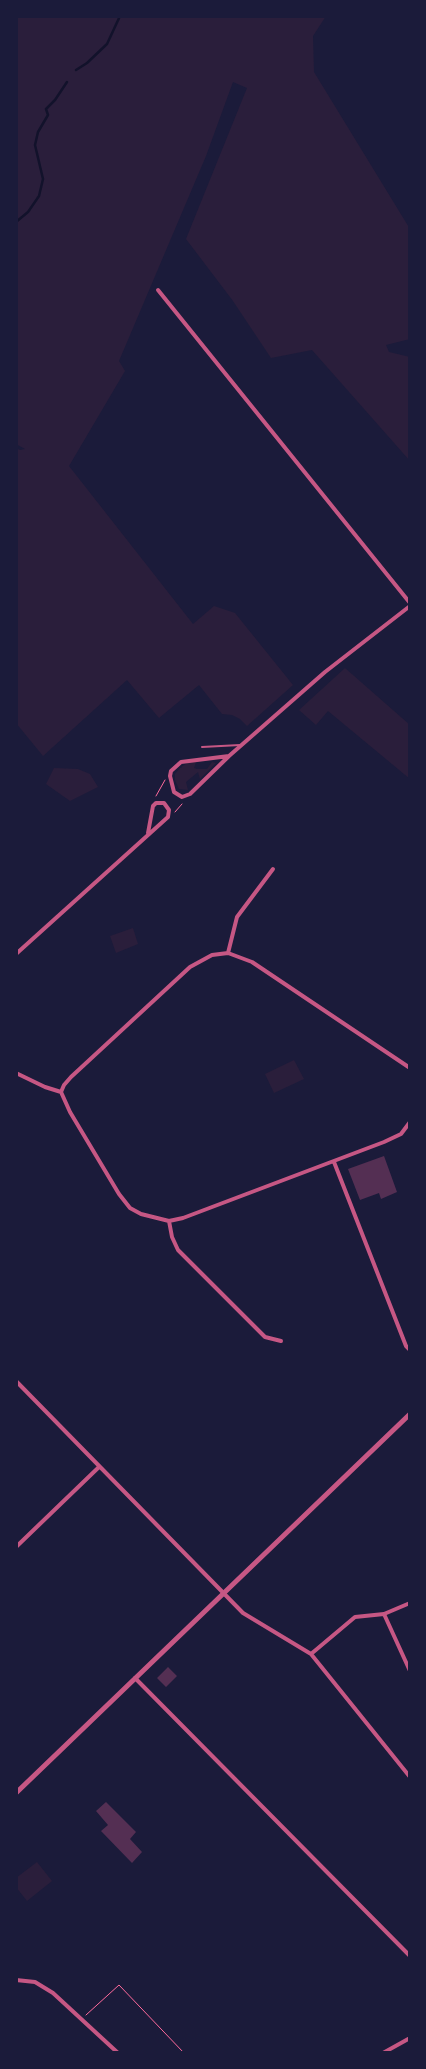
<!DOCTYPE html>
<html>
<head>
<meta charset="utf-8">
<style>
  body { margin:0 }
  #map { position:relative; width:426px; height:2069px; overflow:hidden; background:#1b1b3a; font-family:"DejaVu Sans",sans-serif }
  canvas { display:block }
  .frame { position:absolute; inset:0; border:18px solid #1b1b3a; pointer-events:none }
</style>
</head>
<body>
<div id="map">
<canvas width="426" height="2069"></canvas>
<div class="frame"></div>
</div>
<script>
const c = document.querySelector('canvas').getContext('2d');
c.lineJoin = 'round';
function fillPath(path, color) { c.fillStyle = color; c.fill(path, 'evenodd'); }
const toPath = rows => new Path2D(rows.map(r => 'M' + r).join(''));
function strokePath(path, color, width, dash) { c.strokeStyle = color; c.lineWidth = width; c.lineCap = dash ? 'butt' : 'round'; c.setLineDash(dash || []); c.stroke(path); }
fillPath(toPath([
  [16,16,326,16,313,36,314,72,410,229,410,339,386,345,389,352,410,357,410,461,312,350,271,358,233,301,186,239,247,88,233,82,206,156,119,361,125,371,69,466,193,624,214,606,235,613,293,685,247,726,240,719,232,715,222,714,199,685,159,718,127,680,43,756,16,723,16,448,20,450,25,449,16,444],
  [345,668,410,725,410,779,328,711,316,725,299,710],
  [189,762,196,762,194,768,197,769,207,769,212,762,216,763,200,779,198,772,186,782,188,790,179,789,175,780,175,774,180,768,182,768,181,767],
  [54,768,78,769,90,774,98,787,70,801,46,784],
  [133,928,138,944,116,953,110,936],
  [294,1060,304,1079,274,1093,265,1074],
  [37,1862,52,1881,27,1901,16,1887,16,1878]
]), '#2a1e3b');
strokePath(toPath([
  [76,70,87,63,107,44,120,16],
  [16,222,28,212,39,196,43,179,35,145,38,132,48,115,46,109,55,100,67,82]
]), '#12122b', 2.5);
fillPath(toPath([
  [384,1156,397,1192,381,1199,379,1193,360,1200,348,1169],
  [168,1667,177,1676,166,1687,157,1678],
  [106,1802,136,1832,130,1839,142,1852,132,1863,101,1831,108,1825,96,1811]
]), '#542f53');
strokePath(toPath([
  [156,796,165,780],
  [175,812,182,804],
  [86,2015,119,1985,184,2053]
]), '#ff6b9d', 1);
strokePath(toPath([
  [202,747,240,745]
]), '#c65784', 2);
strokePath(toPath([
  [158,290,410,603],
  [229,756,181,762,171,771,170,776,174,792,182,797,190,794,229,756,325,672,410,606],
  [228,953,237,917,273,869],
  [16,954,168,817,169,810,164,803,156,803,153,806,148,833],
  [16,1073,45,1087,61,1092,64,1085,71,1077,190,967,212,955,228,953,252,962,410,1068],
  [61,1092,70,1112,119,1194,130,1208,141,1214,169,1221,183,1218,384,1142,401,1134,410,1122],
  [334,1162,406,1346,410,1350],
  [169,1221,172,1237,178,1250,265,1337,281,1341],
  [16,1381,243,1613,311,1654,410,1777],
  [16,1547,99,1467],
  [384,1614,410,1671],
  [311,1654,355,1617,384,1614,410,1603],
  [135,1678,410,1956],
  [16,1980,35,1982,53,1993,118,2053],
  [383,2053,410,2038]
]), '#c65784', 4);
strokePath(toPath([
  [16,1793,410,1414]
]), '#c65784', 5);
</script>
</body>
</html>
